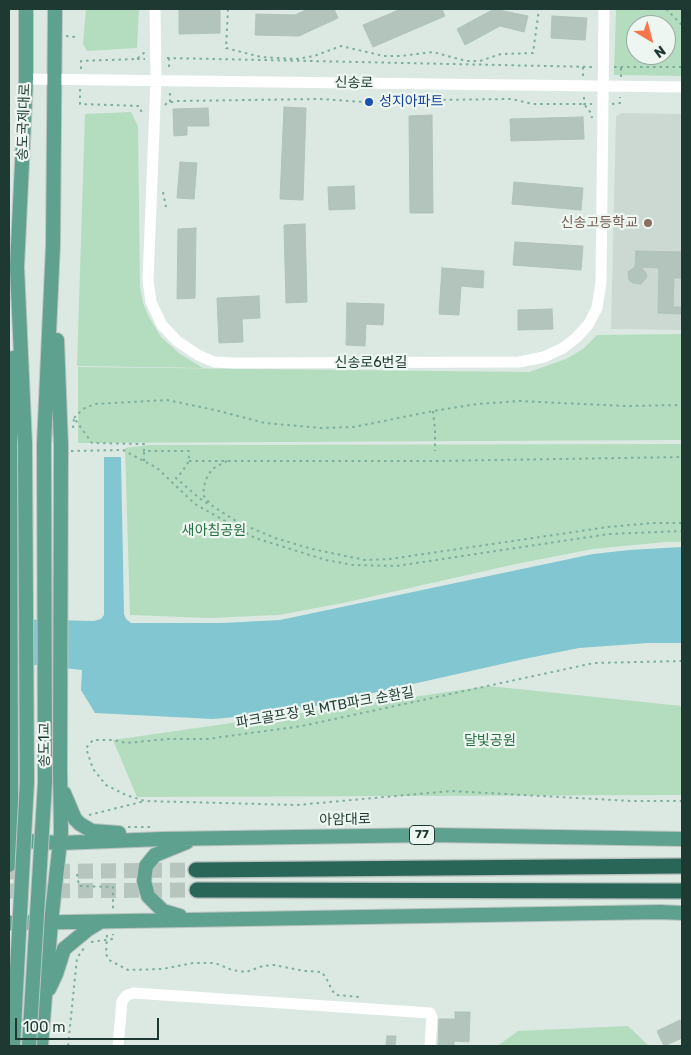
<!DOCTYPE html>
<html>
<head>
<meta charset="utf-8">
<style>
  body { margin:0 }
  #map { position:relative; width:691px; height:1055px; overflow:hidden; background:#dce9e3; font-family:Rubik,sans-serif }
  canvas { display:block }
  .frame { position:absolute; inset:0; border:10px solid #1e3931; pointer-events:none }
  .north { position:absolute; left:626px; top:15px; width:50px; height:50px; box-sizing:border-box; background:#edf6f1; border:1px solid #9aaaa4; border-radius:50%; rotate:143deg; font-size:14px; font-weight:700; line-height:20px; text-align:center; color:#1e3931 }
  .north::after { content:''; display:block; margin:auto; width:18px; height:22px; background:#f7754d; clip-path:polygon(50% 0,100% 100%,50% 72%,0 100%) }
  .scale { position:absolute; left:15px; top:1018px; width:144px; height:22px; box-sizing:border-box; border:2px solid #1e3931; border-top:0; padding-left:6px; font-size:15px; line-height:18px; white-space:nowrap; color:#1e3931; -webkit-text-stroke:4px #edf6f1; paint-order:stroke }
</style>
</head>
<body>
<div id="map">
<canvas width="691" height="1055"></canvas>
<div class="frame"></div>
<div class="north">N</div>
<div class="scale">100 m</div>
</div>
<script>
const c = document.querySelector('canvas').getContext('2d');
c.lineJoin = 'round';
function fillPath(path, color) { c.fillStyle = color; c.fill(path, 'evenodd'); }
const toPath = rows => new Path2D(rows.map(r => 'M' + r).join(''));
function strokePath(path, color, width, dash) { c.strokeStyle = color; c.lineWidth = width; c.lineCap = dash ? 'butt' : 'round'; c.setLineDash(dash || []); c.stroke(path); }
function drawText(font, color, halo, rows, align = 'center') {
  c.font = font + ' Rubik,"Noto Sans KR",sans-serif'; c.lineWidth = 4.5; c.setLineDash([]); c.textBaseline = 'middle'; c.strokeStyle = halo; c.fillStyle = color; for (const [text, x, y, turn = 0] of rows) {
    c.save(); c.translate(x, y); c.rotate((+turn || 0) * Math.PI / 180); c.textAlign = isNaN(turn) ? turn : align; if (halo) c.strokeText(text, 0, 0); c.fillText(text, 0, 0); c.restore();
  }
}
fillPath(toPath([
  [621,113,682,114,682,330,611,329,616,117]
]), '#cbd9d2');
fillPath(toPath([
  [86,9,139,9,137,48,87,51,83,44],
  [616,9,682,9,682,76,614,75],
  [636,25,666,25,666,55,636,55],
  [131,112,138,126,140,287,143,303,149,317,161,337,180,354,203,368,77,366,85,114],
  [682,334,682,440,78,443,78,367,529,372,566,359,583,349,597,335],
  [682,444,682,542,666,542,593,549,516,564,343,603,279,615,209,618,130,615,125,448,149,445],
  [489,686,682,706,682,795,137,797,113,740],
  [628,1026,649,1046,497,1046,518,1031]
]), '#b4dcbe');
fillPath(toPath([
  [104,457,121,457,124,614,126,619,131,623,222,623,280,620,593,554,629,550,682,547,682,643,648,643,579,648,524,659,306,708,260,715,213,719,95,713,81,690,82,670,9,662,9,619,94,621,101,619,104,615]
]), '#81c6d1');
const building = toPath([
  [179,9,220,9,220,33,179,34,179,9],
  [308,9,334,9,338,18,299,36,255,35,256,14,295,15,308,9],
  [401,9,442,9,445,16,373,47,363,25,401,9],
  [494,9,528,16,524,32,500,26,465,45,457,29,494,9],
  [552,16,587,18,585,40,551,38,552,16],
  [284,107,306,108,303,200,280,199,284,107],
  [208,108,209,126,187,126,187,135,174,136,173,109,208,108],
  [432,115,433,213,410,213,409,116,432,115],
  [583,117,584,139,511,141,510,119,583,117],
  [180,162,197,163,194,199,177,198,180,162],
  [514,182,583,188,581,210,512,204,514,182],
  [354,186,355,209,329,210,328,187,354,186],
  [305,224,307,302,286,303,284,225,305,224],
  [196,228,195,298,177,299,178,229,196,228],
  [515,242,583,246,581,270,513,265,515,242],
  [636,251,682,252,682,278,674,278,673,307,681,307,681,314,658,313,659,268,641,267,646,273,647,277,641,284,633,283,629,280,628,272,635,267,636,251],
  [442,268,484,271,483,288,461,286,459,315,439,314,442,268],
  [259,296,260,318,242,319,243,342,219,343,217,298,259,296],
  [347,303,384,304,383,325,366,324,365,346,346,345,347,303],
  [552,309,553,329,518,330,518,310,552,309],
  [455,1012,470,1012,469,1042,454,1041,454,1046,438,1046,439,1019,455,1019,455,1012],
  [680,1020,682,1025,682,1038,664,1046,657,1031,680,1020],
  [387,1036,396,1036,395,1046,386,1046,387,1036]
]);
fillPath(building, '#b2c4bc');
strokePath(building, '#afc3ba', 1);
strokePath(toPath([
  [9,872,196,870],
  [9,891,197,890]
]), '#b6c6bf', 15, [15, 8]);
const major = toPath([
  [57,340,61,445],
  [10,444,13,358],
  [25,444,17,267,26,79,26,9],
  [44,444,53,245,55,9],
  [64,793,75,819,80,824,92,831,119,833],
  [9,840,60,843,162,839,431,835,682,839],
  [9,865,12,820,11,797],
  [180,916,163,911,148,896,144,881,146,866,155,855,187,842],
  [9,923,660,912,682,913],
  [49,989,56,974,64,949,87,930,100,922],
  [41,1046,51,922,61,833,60,769]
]);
const highway = toPath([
  [196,870,682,866],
  [197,890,682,891]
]);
strokePath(major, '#bcc4c1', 16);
strokePath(highway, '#bcc4c1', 18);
strokePath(toPath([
  [228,9,226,48,261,57,296,59,314,56,341,46,384,56,401,56,433,52,466,61,480,61,501,54,533,53,539,9],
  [666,9,682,25],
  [66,36,75,37],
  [167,58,595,67],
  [169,58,169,71],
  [137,59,145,59],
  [583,67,583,77],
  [614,67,682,67],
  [81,69,81,61,137,59,146,51],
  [621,77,621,67],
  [80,89,80,104,139,106,142,113],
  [584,97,584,104,592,104],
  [170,102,170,91],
  [612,104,620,103,620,97],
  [165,105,167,103,177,101,320,99,378,103,434,100,511,99,533,104,584,104,591,113,592,118],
  [163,192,166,207],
  [433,411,435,430,435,451],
  [74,418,83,409,95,404,167,400,215,410,265,423,321,428,354,427,433,411,477,404,519,401,625,406,682,405],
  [73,428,74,418,92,443,144,444,144,451,189,451,189,461,182,472,176,478,199,498,210,505],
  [71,451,123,450,157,468,195,504,255,538,326,560,353,565,396,566,609,534,682,531],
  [144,461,144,451],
  [189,461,435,461,682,457],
  [227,461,212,469,205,481,203,495,211,505,239,523,275,538,312,549,365,560,390,559,608,527,653,523,682,523],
  [682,661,594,663,302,726,207,739,167,739,127,743,113,740,93,740,86,748,93,769,106,785,126,795,145,801,297,805,451,791,632,801,682,801],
  [89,815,145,801],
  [128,827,150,827],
  [77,874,79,886,113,887,113,910],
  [107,935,106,954,109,960,128,970,162,969,193,963,215,963,232,970,246,972,263,966,274,965,305,971,322,972,329,983,331,989,336,995,360,997],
  [91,942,113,939,113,934],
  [68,1046,77,958,84,948]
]), '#7cae9e', 2, [2.5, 4]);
strokePath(toPath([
  [155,9,156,80,148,280,151,302,162,325,177,341,198,355,214,362,235,363,519,362,544,357,563,348,576,338,588,325,597,308,601,282,604,9],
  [26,79,682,87],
  [118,1046,122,1001,127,995,134,993,430,1013,432,1017,430,1046]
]), '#fff', 11);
strokePath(major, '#5fa18f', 14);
strokePath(highway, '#296658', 15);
const majorBridge = toPath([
  [10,444,11,797],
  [60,769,61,445],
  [13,1046,27,782,25,444],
  [29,1046,45,782,44,444]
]);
strokePath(majorBridge, '#bcc4c1', 16, []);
strokePath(majorBridge, '#5fa18f', 14);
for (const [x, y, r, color] of [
  [369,102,5,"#1a4fb4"],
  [648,223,5,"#8d6e63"]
]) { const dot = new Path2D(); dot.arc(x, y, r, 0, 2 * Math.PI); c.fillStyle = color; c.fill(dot); strokePath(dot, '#edf6f1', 2); }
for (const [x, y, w] of [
  [422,835,25]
]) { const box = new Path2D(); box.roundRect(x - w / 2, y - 9.5, w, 19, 4); c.fillStyle = '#edf6f1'; c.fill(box); strokePath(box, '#1e3931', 1); }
drawText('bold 12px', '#1e3931', null, [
  ["77",422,835]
]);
drawText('14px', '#1e3931', '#edf6f1', [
  ["신송로",354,83,1],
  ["송도국제대로",24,122,-88],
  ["신송로6번길",371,363],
  ["파크골프장 및 MTB파크 순환길",325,708,-10],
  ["송도1교",45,745,-90],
  ["아암대로",345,820,-1]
]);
drawText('14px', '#164399', '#edf6f1', [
  ["성지아파트",379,102]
], 'left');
drawText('14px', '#785e54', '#edf6f1', [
  ["신송고등학교",638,223]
], 'right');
drawText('14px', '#277043', '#edf6f1', [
  ["새아침공원",214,531],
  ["달빛공원",490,741]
]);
</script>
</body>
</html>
